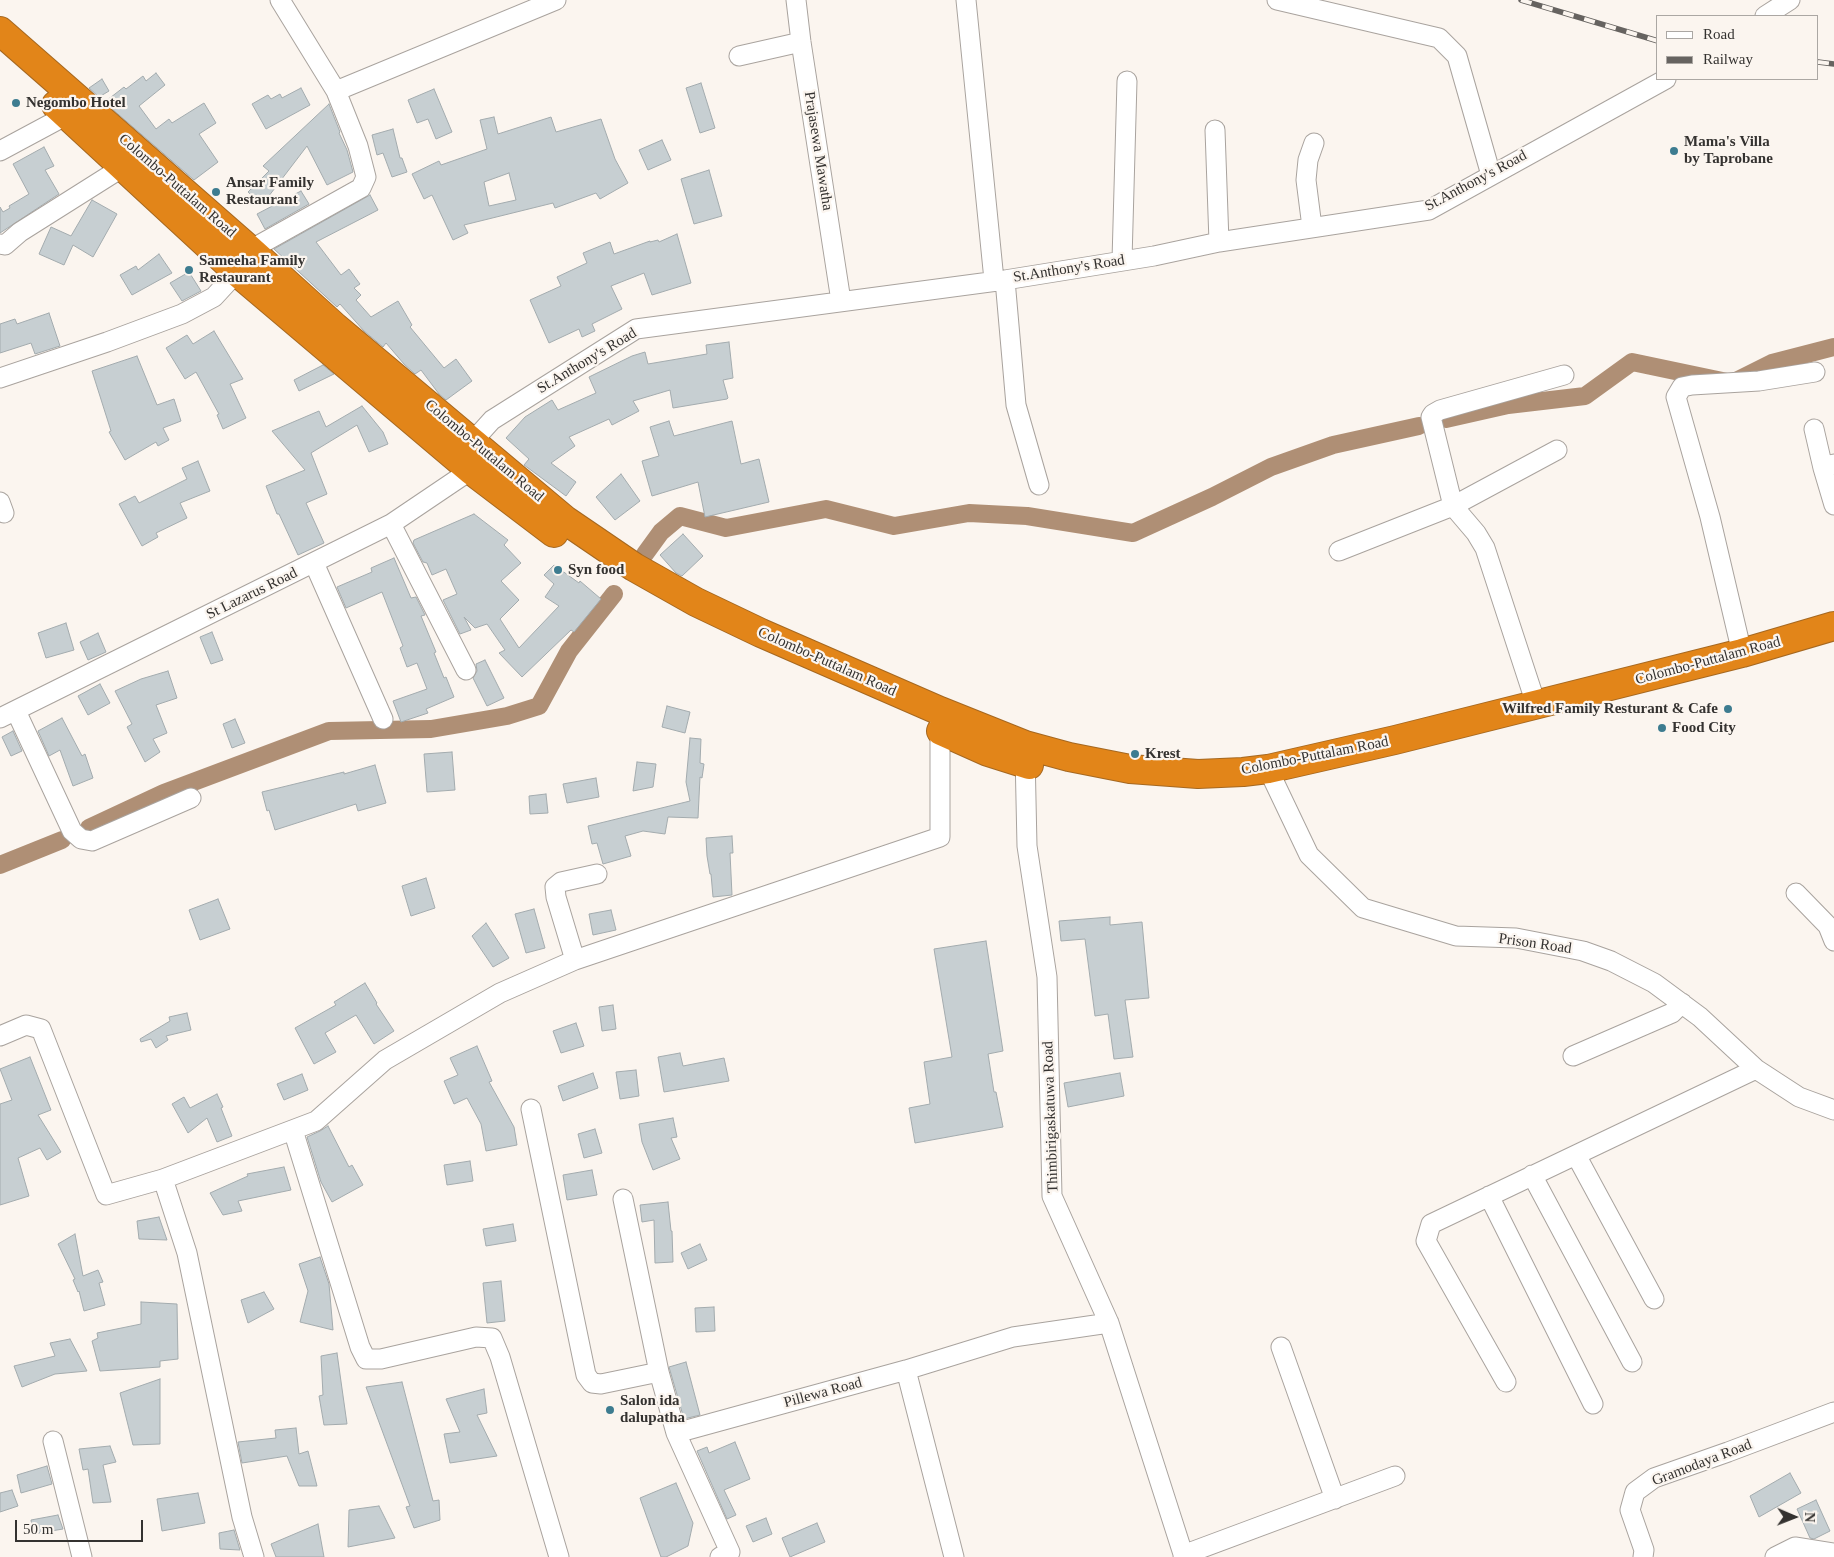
<!DOCTYPE html>
<html>
<head>
<meta charset="utf-8">
<style>
  body { margin:0 }
  #map { position:relative; width:1834px; height:1557px; overflow:hidden; background:#fbf5ef; font-family:"Times New Roman",serif }
  canvas { display:block }
  .legend { position:absolute; left:1656px; top:15px; width:162px; height:65px; box-sizing:border-box; background:#fbf5ef; border:1px solid #aba7a3; margin:0; padding:6px 9px; list-style:none; font-size:15px; color:#343230 }
  .legend li { display:flex; align-items:center; gap:10px; height:25px }
  .legend b { width:25px; border:1px solid #aba7a3 }
  .north { position:absolute; left:1769px; top:1492px; width:50px; height:50px; -webkit-text-stroke:4px #fbf5ef; paint-order:stroke; rotate:91deg; font-size:14px; font-weight:700; line-height:20px; text-align:center; color:#343230 }
  .north::after { content:''; display:block; margin:auto; width:18px; height:22px; background:#343230; clip-path:polygon(50% 0,100% 100%,50% 72%,0 100%) }
  .scale { position:absolute; left:15px; top:1520px; width:128px; height:22px; box-sizing:border-box; border:2px solid #343230; border-top:0; padding-left:6px; font-size:15px; line-height:18px; white-space:nowrap; color:#343230; -webkit-text-stroke:4px #fbf5ef; paint-order:stroke }
</style>
</head>
<body>
<div id="map">
<canvas width="1834" height="1557"></canvas>
<ul class="legend">
<li><b style="height:6px;background:#fff"></b>Road</li>
<li><b style="height:6px;background:#666360"></b>Railway</li>
</ul>
<div class="north">N</div>
<div class="scale">50 m</div>
</div>
<script>
const c = document.querySelector('canvas').getContext('2d');
c.lineJoin = 'round';
const toPath = rows => new Path2D(rows.map(r => 'M' + r).join(''));
function strokePath(path, color, width, dash) { c.strokeStyle = color; c.lineWidth = width; c.lineCap = dash ? 'butt' : 'round'; c.setLineDash(dash || []); c.stroke(path); }
function fillPath(path, color) { c.fillStyle = color; c.fill(path, 'evenodd'); }
function drawText(font, color, halo, rows, align = 'center') {
  c.font = font + ' "Times New Roman",serif'; c.lineWidth = 4.5; c.setLineDash([]); c.textBaseline = 'middle'; c.strokeStyle = halo; c.fillStyle = color; for (const [text, x, y, turn = 0] of rows) {
    c.save(); c.translate(x, y); c.rotate((+turn || 0) * Math.PI / 180); c.textAlign = isNaN(turn) ? turn : align; if (halo) c.strokeText(text, 0, 0); c.fillText(text, 0, 0); c.restore();
  }
}
strokePath(toPath([
  [1446,419,1508,405,1585,396,1632,362,1732,383,1772,363,1834,347],
  [645,554,661,532,680,516,726,528,826,509,894,526,969,513,1027,516,1133,533,1212,497,1271,467,1333,445,1419,426],
  [89,828,164,793,329,731,431,729,507,716,539,706,569,651,614,594],
  [0,865,62,840]
]), '#af8f75', 18);
const building = toPath([
  [156,73,165,85,139,106,156,129,169,119,172,123,204,103,216,123,199,134,218,162,194,180,111,108,106,101,124,87,126,89,143,76,146,81,156,73],
  [102,79,109,91,99,97,89,88,102,79],
  [701,83,715,128,700,133,686,88,701,83],
  [301,88,310,105,266,129,252,104,268,95,271,99,280,94,282,98,301,88],
  [434,89,452,132,436,139,428,119,417,123,408,100,434,89],
  [329,104,340,132,339,133,347,150,353,172,327,185,307,146,262,205,248,192,269,171,263,166,329,104],
  [494,117,498,134,551,117,556,132,601,119,615,159,628,183,600,199,596,193,555,208,553,203,464,225,468,233,453,240,432,195,424,199,412,174,439,161,441,165,487,149,480,120,494,117],
  [509,173,516,200,489,206,484,182,509,173],
  [393,129,400,158,402,158,407,172,392,177,383,153,377,155,372,135,393,129],
  [662,140,671,160,648,170,639,150,662,140],
  [44,147,54,166,45,170,59,194,0,233,0,207,3,212,10,208,9,206,29,194,13,164,44,147],
  [709,170,722,216,694,224,681,179,709,170],
  [301,191,309,204,265,229,257,214,301,191],
  [370,195,378,210,316,242,341,275,349,269,360,284,354,288,361,295,356,300,371,317,398,301,412,325,410,327,444,368,456,359,472,381,446,400,439,394,421,370,415,374,404,364,386,343,383,347,364,331,340,304,337,307,274,249,370,195],
  [92,200,117,214,93,257,73,245,64,265,39,254,51,227,71,236,92,200],
  [677,234,691,283,652,295,644,273,611,286,622,309,592,324,595,331,582,337,579,329,549,343,530,300,561,286,557,277,587,263,583,253,610,242,614,254,650,241,650,242,658,240,659,242,677,234],
  [159,254,172,273,132,295,120,275,136,266,138,270,159,254],
  [189,272,201,291,182,301,170,283,189,272],
  [49,313,60,346,35,354,31,343,0,353,0,324,15,319,17,324,49,313],
  [214,331,243,379,230,384,246,418,223,429,217,415,219,414,196,372,185,379,166,348,187,335,193,344,214,331],
  [729,342,733,378,723,380,728,398,727,399,673,408,670,390,633,401,639,411,612,425,609,419,569,437,575,446,551,463,576,482,566,496,524,465,529,459,506,438,525,417,552,400,558,410,596,393,589,377,632,356,645,352,648,364,707,354,706,345,729,342],
  [137,356,157,405,174,399,181,421,163,428,169,440,158,446,156,442,125,460,109,432,111,431,92,371,137,356],
  [323,365,334,374,299,391,294,380,323,365],
  [362,406,383,432,388,444,369,452,357,425,311,453,327,494,306,503,324,543,298,555,279,514,277,514,266,486,305,470,272,431,319,411,326,427,362,406],
  [669,421,674,436,732,421,741,464,759,459,769,502,705,517,698,482,652,496,642,461,659,456,650,427,669,421],
  [198,461,210,491,180,503,187,518,156,533,158,537,142,546,119,504,135,496,139,503,187,479,182,468,198,461],
  [621,474,640,501,615,520,596,497,621,474],
  [474,514,508,540,504,545,521,563,501,581,519,600,500,619,519,648,559,606,545,597,554,584,544,575,554,565,579,583,580,581,601,599,574,632,571,630,522,677,499,653,505,650,487,624,475,628,464,617,471,630,460,634,443,600,457,594,446,569,432,575,427,563,423,562,413,543,414,540,474,514],
  [683,534,703,556,682,576,676,573,660,555,683,534],
  [394,558,411,598,416,597,425,615,421,616,436,652,434,653,444,678,446,677,454,697,426,709,428,713,401,722,393,701,427,689,417,663,407,667,400,648,403,646,382,592,346,608,337,587,372,572,371,568,394,558],
  [66,623,74,650,46,658,38,633,66,623],
  [212,632,223,660,211,664,200,637,212,632],
  [98,633,106,652,88,660,80,642,98,633],
  [485,660,504,698,487,706,473,678,477,671,476,664,485,660],
  [168,671,177,698,156,705,167,733,153,739,160,752,145,762,127,727,132,724,115,691,141,679,168,671],
  [100,684,110,703,88,715,78,696,100,684],
  [667,706,690,712,685,733,662,727,667,706],
  [62,718,82,756,85,754,93,778,73,786,60,750,49,756,38,731,62,718],
  [235,719,245,743,232,748,223,724,235,719],
  [13,731,22,751,11,756,2,737,13,731],
  [690,738,701,739,700,763,704,764,702,778,700,777,698,818,668,817,665,834,643,831,625,836,631,856,603,864,597,843,592,844,588,826,690,801,686,782,690,738],
  [452,752,455,790,427,792,424,754,452,752],
  [637,762,656,764,653,787,633,791,637,762],
  [375,765,386,803,358,811,356,804,275,830,269,810,267,811,262,792,344,772,344,774,375,765],
  [596,778,599,797,567,803,563,784,596,778],
  [546,794,548,813,530,814,529,796,546,794],
  [732,836,733,853,730,853,732,895,713,897,711,874,710,874,707,856,706,838,732,836],
  [426,878,435,908,411,916,402,886,426,878],
  [218,899,230,929,200,940,189,910,218,899],
  [534,909,545,948,526,953,515,914,534,909],
  [611,910,616,930,593,935,589,914,611,910],
  [1110,917,1110,925,1142,922,1149,998,1125,1000,1133,1057,1114,1059,1108,1014,1095,1016,1085,939,1061,941,1059,921,1110,917],
  [486,923,509,958,493,967,472,936,486,923],
  [986,941,1003,1051,988,1054,994,1092,996,1092,1003,1127,915,1143,909,1108,930,1104,924,1062,952,1057,934,949,986,941],
  [365,983,377,1003,376,1004,394,1031,374,1044,356,1015,325,1033,336,1052,314,1064,295,1028,336,1005,334,1002,365,983],
  [613,1005,616,1029,602,1031,599,1007,613,1005],
  [187,1013,191,1030,166,1036,168,1040,156,1048,151,1039,141,1042,140,1039,170,1021,169,1017,187,1013],
  [576,1023,584,1046,561,1053,553,1031,576,1023],
  [477,1046,492,1081,489,1082,514,1127,517,1145,486,1151,481,1124,467,1098,454,1104,444,1081,458,1075,450,1058,477,1046],
  [680,1053,683,1066,724,1058,729,1081,664,1092,658,1057,680,1053],
  [30,1057,51,1110,38,1115,61,1152,47,1160,40,1148,18,1158,29,1196,0,1205,0,1104,12,1100,0,1069,30,1057],
  [636,1070,639,1096,620,1099,616,1072,636,1070],
  [593,1073,598,1088,563,1101,558,1086,593,1073],
  [1120,1073,1124,1096,1068,1107,1064,1083,1120,1073],
  [302,1074,308,1090,284,1100,277,1084,302,1074],
  [217,1094,223,1107,221,1108,232,1136,217,1142,207,1118,188,1133,172,1104,184,1097,190,1108,217,1094],
  [673,1118,677,1137,671,1138,680,1159,653,1170,642,1142,639,1124,673,1118],
  [328,1126,349,1167,352,1165,363,1185,332,1202,321,1182,307,1137,320,1131,328,1126],
  [595,1129,602,1153,584,1158,578,1134,595,1129],
  [470,1161,473,1181,447,1185,444,1165,470,1161],
  [284,1167,291,1190,238,1201,242,1211,223,1215,210,1193,248,1176,247,1174,284,1167],
  [592,1170,597,1195,567,1200,563,1175,592,1170],
  [668,1202,671,1231,672,1231,673,1262,655,1263,654,1220,642,1222,640,1205,668,1202],
  [159,1217,167,1240,139,1239,137,1221,159,1217],
  [513,1224,516,1241,486,1246,483,1229,513,1224],
  [75,1234,83,1276,98,1270,103,1282,99,1283,105,1305,84,1311,79,1291,78,1292,73,1280,75,1279,58,1244,75,1234],
  [700,1244,707,1260,688,1269,681,1253,700,1244],
  [320,1257,329,1284,333,1330,300,1322,308,1291,299,1264,320,1257],
  [501,1281,505,1321,487,1323,483,1283,501,1281],
  [264,1292,274,1309,248,1323,241,1300,264,1292],
  [141,1302,177,1304,178,1359,160,1361,160,1367,100,1371,92,1341,98,1338,97,1333,141,1324,141,1302],
  [714,1307,715,1331,696,1332,695,1308,714,1307],
  [70,1339,87,1371,55,1374,22,1387,14,1366,55,1356,50,1343,70,1339],
  [337,1353,347,1424,324,1425,319,1396,323,1395,321,1356,337,1353],
  [686,1362,700,1415,684,1419,669,1367,686,1362],
  [160,1379,160,1444,133,1445,120,1393,160,1379],
  [402,1382,433,1501,439,1500,440,1520,414,1528,406,1507,410,1506,366,1387,402,1382],
  [484,1389,487,1413,477,1415,497,1456,450,1463,444,1434,460,1432,446,1399,484,1389],
  [296,1428,299,1454,308,1451,317,1486,299,1486,287,1456,242,1463,238,1442,276,1438,275,1430,296,1428],
  [735,1442,750,1479,724,1490,736,1515,727,1519,697,1451,707,1447,709,1453,735,1442],
  [110,1446,116,1462,103,1465,111,1502,93,1503,88,1469,83,1470,79,1449,110,1446],
  [47,1466,52,1484,21,1493,17,1475,47,1466],
  [1790,1473,1801,1493,1759,1517,1750,1496,1790,1473],
  [676,1483,693,1523,688,1546,666,1557,661,1557,640,1498,676,1483],
  [12,1490,18,1506,0,1512,0,1493,12,1490],
  [198,1493,205,1523,162,1531,157,1499,198,1493],
  [1816,1500,1830,1531,1814,1539,1810,1538,1797,1509,1816,1500],
  [379,1506,395,1538,348,1547,349,1510,379,1506],
  [58,1515,63,1529,33,1534,31,1520,58,1515],
  [766,1518,772,1534,753,1542,746,1526,766,1518],
  [817,1523,825,1542,790,1557,782,1538,817,1523],
  [318,1524,324,1557,276,1557,271,1544,318,1524],
  [234,1530,240,1550,220,1549,219,1533,234,1530]
]);
fillPath(building, '#c7cfd2');
strokePath(building, '#a3abae', 1);
const minor = toPath([
  [796,0,801,42,841,301],
  [966,0,994,280],
  [1277,0,1439,38,1457,56,1491,175],
  [1765,16,1790,0],
  [739,56,801,42],
  [336,91,556,0],
  [1215,130,1219,242],
  [0,151,67,115,75,109],
  [1312,227,1306,180,1308,160,1314,143],
  [0,244,5,245,20,232,123,167],
  [1122,260,1127,81],
  [1005,280,1016,405,1039,485],
  [0,378,107,342,182,314,214,297,237,272,250,250,361,188,366,177,358,146,336,91,280,0],
  [1814,429,1823,468],
  [1834,464,1823,468,1834,505],
  [0,502,4,513],
  [391,524,466,670],
  [1339,551,1453,506,1431,417,1433,414,1440,410,1564,375],
  [314,563,383,719],
  [1742,653,1710,517,1676,397,1682,387,1692,385,1759,381,1815,372],
  [1536,704,1485,548,1476,533,1453,506,1557,450],
  [16,711,72,831,81,839,92,841,191,798],
  [0,718,391,524,471,470,473,441,492,420,636,329,1005,280,1154,256,1219,242,1429,210,1666,79],
  [1025,754,1027,846,1047,977,1052,1196,1109,1323,1184,1557],
  [1268,769,1309,855,1363,908,1456,936,1516,938,1583,951,1611,961,1654,983,1700,1017,1756,1069,1799,1097,1834,1110],
  [1796,893,1828,926,1834,941],
  [575,960,556,897,555,887,561,882,597,874],
  [0,1036,26,1025,41,1029,106,1195,163,1179,316,1121,385,1060,500,993,575,960,940,837,940,720],
  [1573,1056,1672,1013,1682,1003],
  [531,1109,586,1375,592,1383,601,1384,659,1372],
  [293,1130,360,1347,366,1359,381,1359,476,1337,492,1338,500,1357,559,1557],
  [1576,1155,1654,1299],
  [1532,1175,1632,1362],
  [163,1179,187,1253,242,1517,254,1557],
  [1489,1196,1593,1404],
  [623,1199,659,1372,676,1433],
  [1281,1347,1335,1499],
  [906,1370,954,1557],
  [1506,1382,1426,1241,1431,1224,1756,1069],
  [53,1441,82,1557],
  [1183,1555,1395,1476],
  [720,1557,730,1552,676,1433,906,1370,1013,1337,1109,1323],
  [1643,1557,1644,1550,1630,1510,1635,1492,1654,1478,1728,1452,1834,1412],
  [1775,1557,1795,1547,1834,1553]
]);
const highway = toPath([
  [0,31,250,250,335,327,565,520,634,567,696,602,761,633,940,711,1025,745,1069,757,1130,769,1198,774,1243,772,1268,769,1395,740,1742,653,1834,626],
  [56,105,237,272,471,470,554,533],
  [941,731,988,752,1029,765]
]);
strokePath(minor, '#a9a39e', 21);
strokePath(highway, '#a56821', 30);
strokePath(minor, '#fff', 19);
strokePath(highway, '#e28519', 28);
const rail = toPath([
  [1521,0,1658,41],
  [1818,62,1834,64]
]);
strokePath(rail, '#666360', 5.5);
strokePath(rail, '#fbf5ef', 4, [11]);
for (const [x, y, r, color] of [
  [16,103,5,"#3d7c90"],
  [1674,151,5,"#3d7c90"],
  [216,192,5,"#3d7c90"],
  [189,270,5,"#3d7c90"],
  [558,570,5,"#3d7c90"],
  [1728,709,5,"#3d7c90"],
  [1662,728,5,"#3d7c90"],
  [1135,754,5,"#3d7c90"],
  [610,1410,5,"#3d7c90"]
]) { const dot = new Path2D(); dot.arc(x, y, r, 0, 2 * Math.PI); c.fillStyle = color; c.fill(dot); strokePath(dot, '#fbf5ef', 2); }
drawText('bold 15px', '#343230', '#fbf5ef', [
  ["Negombo Hotel",26,103],
  ["Mama's Villa",1684,142],
  ["by Taprobane",1684,159],
  ["Ansar Family",226,183],
  ["Restaurant",226,200],
  ["Sameeha Family",199,261],
  ["Restaurant",199,278],
  ["Syn food",568,570],
  ["Wilfred Family Resturant & Cafe",1718,709,"right"],
  ["Food City",1672,728],
  ["Krest",1145,754],
  ["Salon ida",620,1401],
  ["dalupatha",620,1418]
], 'left');
drawText('15px', '#343230', '#fbf5ef', [
  ["Prajasewa Mawatha",818,151,81],
  ["St.Anthony's Road",1476,181,-28],
  ["Colombo-Puttalam Road",177,186,41],
  ["St.Anthony's Road",1069,269,-9],
  ["St.Anthony's Road",587,361,-31],
  ["Colombo-Puttalam Road",484,451,40],
  ["St Lazarus Road",252,594,-26],
  ["Colombo-Puttalam Road",1708,661,-15],
  ["Colombo-Puttalam Road",827,662,24],
  ["Colombo-Puttalam Road",1315,756,-11],
  ["Prison Road",1535,944,8],
  ["Thimbirigaskatuwa Road",1051,1117,-92],
  ["Pillewa Road",823,1393,-15],
  ["Gramodaya Road",1702,1463,-21]
]);
</script>
</body>
</html>
